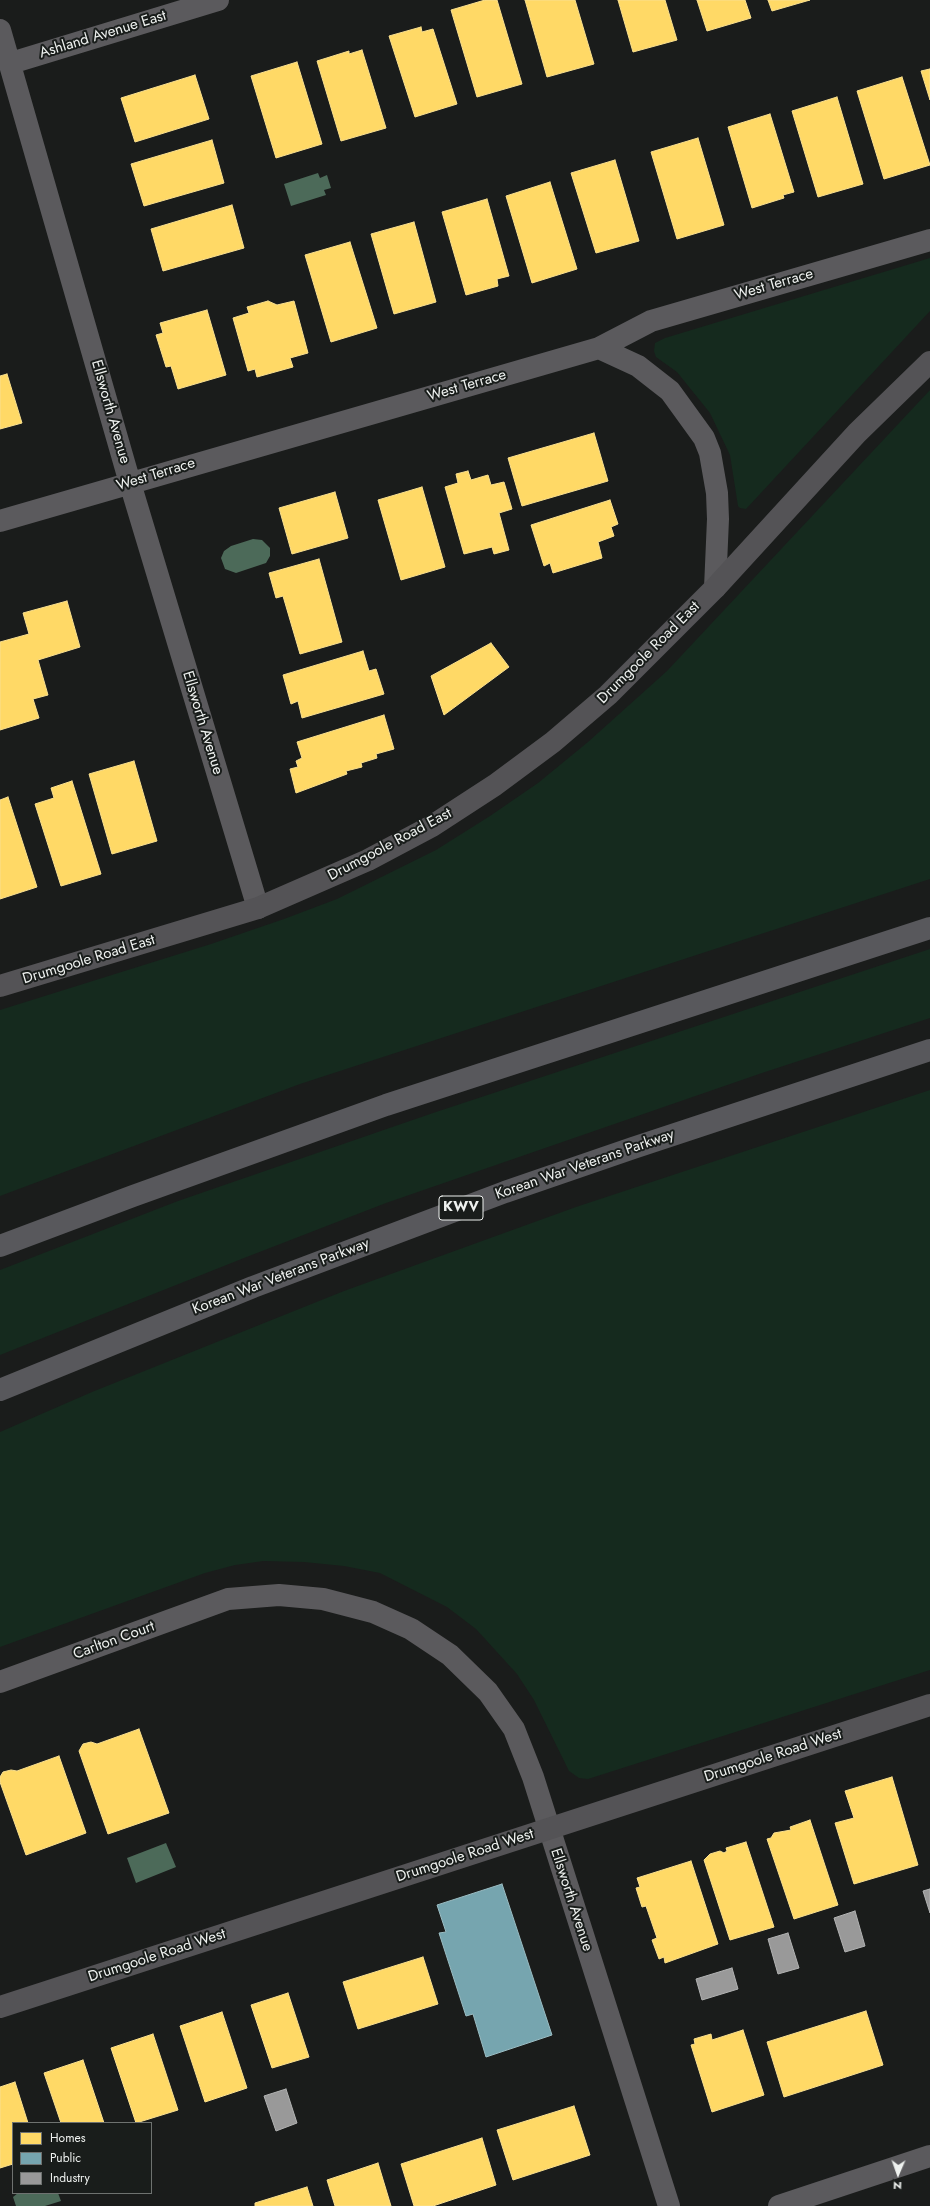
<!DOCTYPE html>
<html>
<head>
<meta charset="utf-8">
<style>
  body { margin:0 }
  #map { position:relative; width:930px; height:2206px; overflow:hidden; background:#1a1c1b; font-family:Jost,sans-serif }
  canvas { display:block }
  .legend { position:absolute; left:12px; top:2122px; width:140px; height:72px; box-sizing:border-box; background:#191d1b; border:1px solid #6e7270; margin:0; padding:5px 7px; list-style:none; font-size:12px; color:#eef1ef }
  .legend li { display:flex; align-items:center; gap:8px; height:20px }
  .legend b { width:20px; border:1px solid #6e7270 }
  .north { position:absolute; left:878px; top:2154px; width:40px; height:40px; -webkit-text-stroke:3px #191d1b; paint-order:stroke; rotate:182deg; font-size:11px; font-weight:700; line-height:16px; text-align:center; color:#eef1ef }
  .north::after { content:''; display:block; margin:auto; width:14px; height:18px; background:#eef1ef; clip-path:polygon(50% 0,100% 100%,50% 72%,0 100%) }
</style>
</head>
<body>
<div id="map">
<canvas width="930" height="2206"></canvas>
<ul class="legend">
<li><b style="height:11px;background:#ffd966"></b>Homes</li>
<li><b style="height:11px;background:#76a5af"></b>Public</li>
<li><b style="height:11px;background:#999"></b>Industry</li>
</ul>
<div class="north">N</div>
</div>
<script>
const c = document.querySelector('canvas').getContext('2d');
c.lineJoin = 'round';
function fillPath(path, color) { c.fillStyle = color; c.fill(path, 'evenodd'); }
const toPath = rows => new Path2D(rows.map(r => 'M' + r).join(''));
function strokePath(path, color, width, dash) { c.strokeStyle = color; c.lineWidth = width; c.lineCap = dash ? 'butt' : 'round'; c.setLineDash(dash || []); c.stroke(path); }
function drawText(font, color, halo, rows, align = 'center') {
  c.font = font + ' Jost,sans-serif'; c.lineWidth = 4; c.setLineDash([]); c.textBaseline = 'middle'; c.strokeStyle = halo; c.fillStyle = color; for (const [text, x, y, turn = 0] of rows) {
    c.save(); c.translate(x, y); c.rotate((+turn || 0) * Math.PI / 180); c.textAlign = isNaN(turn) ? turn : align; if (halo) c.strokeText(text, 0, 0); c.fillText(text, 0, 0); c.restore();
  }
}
fillPath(toPath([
  [930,258,930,311,746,509,740,508,738,506,730,455,710,413,677,372,656,357,654,351,655,343,665,338],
  [930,390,930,879,300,1084,0,1196,0,1010,211,944,284,919,337,899,436,850,490,816,538,783,588,742,667,671],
  [930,949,930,1018,762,1073,386,1203,244,1258,0,1355,0,1270,178,1201,433,1113],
  [930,1090,930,1670,588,1779,579,1778,569,1771,534,1700,517,1674,476,1629,447,1607,380,1573,344,1566,304,1562,263,1561,235,1565,205,1573,0,1647,0,1432,92,1392,344,1291,576,1207]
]), '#152a1e');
fillPath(toPath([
  [318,173,320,178,327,175,331,188,324,190,326,195,291,206,284,184],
  [253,539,262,540,270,548,270,556,266,563,236,573,225,569,221,558,224,551,231,546],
  [166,1843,176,1867,136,1883,127,1858],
  [18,2193,58,2193,61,2201,45,2206,16,2206,13,2197]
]), '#4c6a59');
const homes = toPath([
  [485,0,497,0,522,84,477,97,451,10,485,0],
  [525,0,575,0,594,64,547,77,525,0],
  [618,0,665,0,677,40,633,52,618,0],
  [697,0,745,0,751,18,707,31,697,0],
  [768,0,810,0,772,11,768,0],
  [421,27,422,32,433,29,457,104,415,117,389,36,421,27],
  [362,50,386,128,341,141,317,61,349,51,349,54,362,50],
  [297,62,322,144,276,158,251,76,297,62],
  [930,69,930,100,921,71,930,69],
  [195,75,209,119,135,142,121,98,195,75],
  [902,77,930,165,884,179,857,91,902,77],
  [837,97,863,184,818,197,792,111,837,97],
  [770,114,794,192,783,195,784,198,752,208,728,127,770,114],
  [698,138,724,225,677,239,651,152,698,138],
  [212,140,224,183,144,206,131,164,212,140],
  [615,160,639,241,596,253,571,173,615,160],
  [550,182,577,269,532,283,506,196,550,182],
  [487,199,509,276,497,279,498,286,466,295,442,212,487,199],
  [232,205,244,248,163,271,151,229,232,205],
  [414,222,436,302,394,314,371,234,414,222],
  [350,242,377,328,331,342,305,255,350,242],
  [268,301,277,305,294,301,308,353,290,358,293,367,257,377,255,369,248,371,233,318,249,313,247,307,268,301],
  [207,310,226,375,178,389,171,366,166,367,156,335,163,333,160,323,207,310],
  [7,374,22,423,0,429,0,376,7,374],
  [594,433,608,481,522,506,508,458,594,433],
  [468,471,471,480,488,475,491,485,504,482,512,509,499,513,509,550,494,554,492,547,464,554,445,487,458,483,456,474,468,471],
  [422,487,445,567,401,580,378,500,422,487],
  [335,492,348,538,292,554,279,508,335,492],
  [610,500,618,524,611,527,614,536,598,542,602,558,553,573,550,563,544,566,531,525,610,500],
  [319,559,342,642,300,654,283,596,276,598,269,573,319,559],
  [67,601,80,647,38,660,48,695,33,699,39,718,0,730,0,642,29,634,23,613,67,601],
  [491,643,509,667,444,715,431,676,491,643],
  [363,651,369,671,376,669,384,694,302,718,298,701,291,704,283,675,363,651],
  [384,715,394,749,376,754,377,758,361,763,362,767,346,771,347,774,296,793,290,769,298,767,296,761,302,758,297,742,384,715],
  [134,761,157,841,112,854,89,774,134,761],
  [72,781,101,874,61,886,35,804,54,798,51,788,72,781],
  [8,797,37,887,0,899,0,800,8,797],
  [139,1729,169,1813,108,1834,79,1751,83,1744,91,1742,97,1744,139,1729],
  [59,1756,86,1833,26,1855,0,1782,0,1777,3,1772,11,1770,17,1771,59,1756],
  [892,1777,918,1865,854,1884,835,1823,854,1818,845,1791,892,1777],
  [810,1820,838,1905,794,1919,767,1839,771,1838,774,1833,791,1830,790,1827,810,1820],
  [746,1842,774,1927,730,1940,704,1860,710,1854,720,1851,724,1853,727,1851,726,1848,746,1842],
  [691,1861,718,1944,665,1963,664,1957,659,1959,652,1940,657,1938,646,1906,642,1907,636,1888,640,1887,637,1878,691,1861],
  [423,1957,438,2004,358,2029,343,1982,423,1957],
  [288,1993,309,2057,272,2068,251,2005,288,1993],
  [866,2011,883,2065,784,2097,767,2042,866,2011],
  [222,2012,247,2088,205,2102,180,2026,222,2012],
  [743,2030,764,2095,712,2112,691,2045,695,2044,694,2039,711,2034,712,2040,743,2030],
  [153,2034,178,2110,136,2123,111,2048,153,2034],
  [83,2060,104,2123,61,2123,44,2073,83,2060],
  [15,2082,28,2123,13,2123,13,2164,0,2168,0,2087,15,2082],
  [574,2106,590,2155,513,2180,497,2130,574,2106],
  [482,2138,496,2185,433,2206,414,2206,401,2164,482,2138],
  [378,2163,391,2206,335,2206,327,2180,378,2163],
  [307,2187,313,2206,255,2206,255,2203,307,2187]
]);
fillPath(homes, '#ffd966');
strokePath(homes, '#fae08f', 1);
const public = toPath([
  [502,1884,552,2035,486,2057,473,2014,466,2016,439,1933,446,1932,437,1905,502,1884]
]);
fillPath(public, '#76a5af');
strokePath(public, '#9abcc2', 1);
const industry = toPath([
  [930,1889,930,1913,923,1891,930,1889],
  [855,1911,865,1946,845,1952,834,1918,855,1911],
  [788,1933,799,1968,778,1974,768,1939,788,1933],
  [732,1968,738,1989,702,2000,696,1979,732,1968],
  [286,2089,297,2123,276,2131,264,2096,286,2089]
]);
fillPath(industry, '#999');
strokePath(industry, '#b2b3b3', 1);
strokePath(toPath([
  [0,30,130,483,258,908],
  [11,63,218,0],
  [599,348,638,366,670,391,704,438,710,453,717,493,718,519,715,588],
  [0,521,599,348,651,321,930,240],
  [0,1682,228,1599,279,1595,323,1599,373,1612,411,1629,450,1655,488,1692,514,1729,533,1777,669,2206],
  [779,2206,930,2156]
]), '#5b5a5d', 22);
strokePath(toPath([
  [0,986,258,908,368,860,432,826,495,785,553,742,608,695,715,588,857,433,930,362],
  [0,2007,930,1705]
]), '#545356', 22);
strokePath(toPath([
  [0,1246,133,1196,386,1105,930,928],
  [0,1390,253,1287,505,1192,633,1148,930,1050]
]), '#58585c', 22);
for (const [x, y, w] of [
  [461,1208,44]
]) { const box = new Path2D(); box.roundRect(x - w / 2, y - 12, w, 24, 3); c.fillStyle = '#191d1b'; c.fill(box); strokePath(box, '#eef1ef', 1); }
drawText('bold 14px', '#eef1ef', null, [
  ["KWV",461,1208]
]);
drawText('15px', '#eef1ef', '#191d1b', [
  ["Ashland Avenue East",103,35,-17],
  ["West Terrace",774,285,-16],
  ["West Terrace",467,386,-16],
  ["Ellsworth Avenue",110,412,74],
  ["West Terrace",156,475,-17],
  ["Drumgoole Road East",649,653,-45],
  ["Ellsworth Avenue",202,723,73],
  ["Drumgoole Road East",390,845,-28],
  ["Drumgoole Road East",89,960,-17],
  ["Korean War Veterans Parkway",585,1165,-19],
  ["Korean War Veterans Parkway",281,1277,-21],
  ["Carlton Court",114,1641,-20],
  ["Drumgoole Road West",773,1756,-18],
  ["Drumgoole Road West",465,1856,-18],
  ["Ellsworth Avenue",571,1900,72],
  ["Drumgoole Road West",157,1956,-18]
]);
</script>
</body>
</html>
